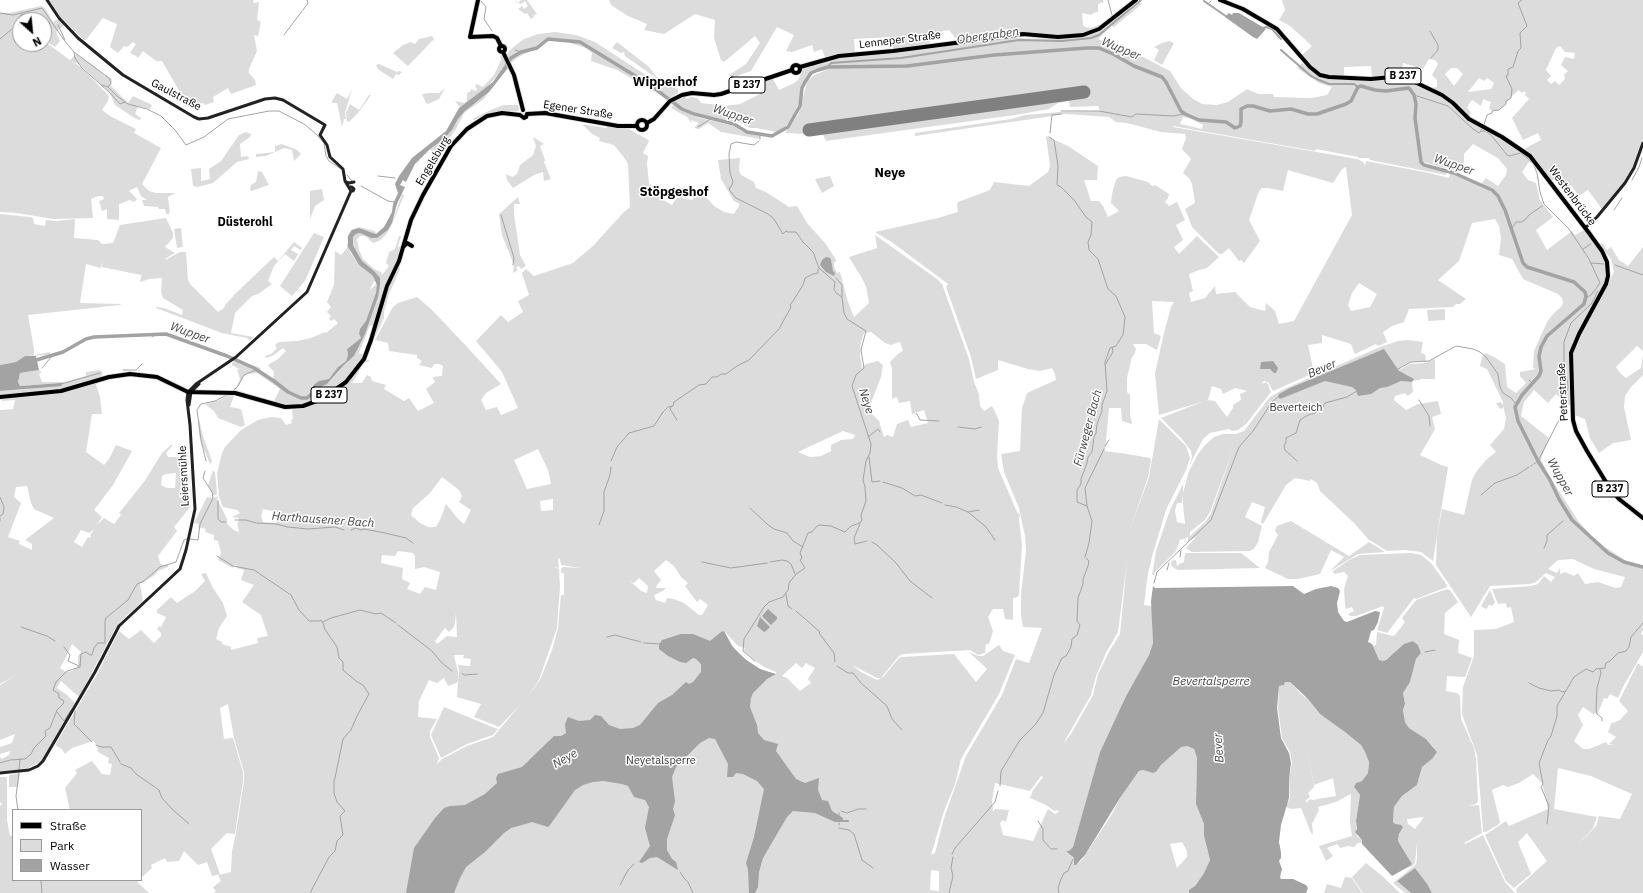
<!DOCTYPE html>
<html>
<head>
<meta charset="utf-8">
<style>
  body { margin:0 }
  #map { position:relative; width:1643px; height:893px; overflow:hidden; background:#fff; font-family:"IBM Plex Sans",sans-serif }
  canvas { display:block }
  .legend { position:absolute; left:12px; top:809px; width:130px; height:72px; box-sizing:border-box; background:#fff; border:1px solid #999; margin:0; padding:5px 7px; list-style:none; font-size:12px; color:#000 }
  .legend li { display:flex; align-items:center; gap:8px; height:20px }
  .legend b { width:20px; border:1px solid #999 }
  .north { position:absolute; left:12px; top:12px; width:40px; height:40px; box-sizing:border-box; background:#fff; border:1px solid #999; border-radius:50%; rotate:153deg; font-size:11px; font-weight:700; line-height:16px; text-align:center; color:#000 }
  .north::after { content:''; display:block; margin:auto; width:14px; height:18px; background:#000; clip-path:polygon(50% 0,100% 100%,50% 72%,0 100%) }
</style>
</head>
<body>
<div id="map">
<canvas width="1643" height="893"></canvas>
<ul class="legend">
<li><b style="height:5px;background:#000"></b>Straße</li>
<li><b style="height:11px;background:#dcdcdc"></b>Park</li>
<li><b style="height:11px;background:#a3a3a3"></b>Wasser</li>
</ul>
<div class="north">N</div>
</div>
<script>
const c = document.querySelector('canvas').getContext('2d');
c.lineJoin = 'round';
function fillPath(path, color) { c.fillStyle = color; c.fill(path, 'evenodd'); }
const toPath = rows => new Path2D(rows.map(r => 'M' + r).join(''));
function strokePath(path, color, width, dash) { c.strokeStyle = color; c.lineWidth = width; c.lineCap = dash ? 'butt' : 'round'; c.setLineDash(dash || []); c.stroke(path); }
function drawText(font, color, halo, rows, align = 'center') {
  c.font = font + ' "IBM Plex Sans",sans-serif'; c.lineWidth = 3; c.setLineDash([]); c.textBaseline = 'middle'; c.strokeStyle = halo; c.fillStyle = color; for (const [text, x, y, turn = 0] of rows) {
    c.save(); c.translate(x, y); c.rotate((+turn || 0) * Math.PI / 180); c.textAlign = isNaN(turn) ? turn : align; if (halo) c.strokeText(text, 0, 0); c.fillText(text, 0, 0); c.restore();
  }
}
fillPath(toPath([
  [49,0,253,0,254,3,259,2,257,20,261,22,258,36,254,35,257,51,249,69,249,73,255,80,256,85,231,94,228,88,213,97,214,102,205,105,203,103,195,105,192,100,185,101,162,61,156,61,143,51,138,58,136,56,130,53,136,44,133,42,127,47,124,46,118,53,110,47,117,24,103,18,85,41,61,18],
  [521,0,527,0,537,14,533,16,534,17,531,19,527,13,525,14,518,9,522,6,524,9,528,6,525,1,521,4,515,2,516,1,518,3],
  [609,0,1103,0,1104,2,1098,4,1098,12,1093,13,1092,15,1082,13,1083,25,1085,27,1091,28,1099,25,1099,27,1093,30,1081,33,1058,36,1037,33,1015,33,1014,29,1002,30,1002,35,957,40,949,30,939,32,928,44,893,49,893,37,854,39,855,52,832,55,832,58,1007,38,1067,39,1082,37,1096,32,1137,1,1142,4,1114,27,1111,26,1098,39,1137,54,1170,71,1181,88,1193,99,1202,104,1217,105,1228,102,1247,89,1258,94,1273,94,1274,97,1312,98,1327,95,1332,87,1319,83,1297,68,1302,63,1314,73,1323,77,1388,77,1393,83,1406,83,1410,79,1428,89,1437,87,1437,80,1432,75,1438,64,1435,60,1429,59,1423,69,1403,63,1402,74,1376,77,1372,76,1371,66,1344,67,1344,76,1329,76,1318,71,1302,55,1312,46,1290,26,1279,20,1285,10,1282,0,1643,0,1643,139,1633,168,1624,183,1602,209,1588,190,1579,196,1571,185,1562,190,1554,179,1551,181,1531,155,1524,149,1541,140,1538,133,1523,140,1512,118,1529,99,1525,95,1526,93,1524,91,1522,93,1519,90,1513,95,1502,108,1494,111,1489,109,1491,102,1483,99,1481,106,1472,100,1467,107,1471,113,1468,117,1518,147,1537,165,1529,162,1522,172,1528,180,1536,183,1540,200,1553,217,1536,230,1547,250,1572,231,1575,235,1584,230,1601,252,1606,263,1607,272,1605,284,1593,308,1599,302,1614,272,1611,259,1599,244,1602,243,1607,250,1611,247,1619,260,1628,266,1643,247,1643,351,1637,346,1616,367,1620,373,1626,378,1641,368,1643,354,1643,375,1631,387,1625,396,1624,407,1631,440,1613,443,1599,453,1590,438,1585,419,1572,414,1572,408,1556,394,1548,403,1534,390,1524,402,1521,416,1549,438,1541,459,1548,474,1579,522,1591,535,1605,547,1628,562,1643,566,1643,631,1641,634,1643,635,1643,652,1624,685,1618,698,1610,694,1607,699,1604,698,1598,713,1593,714,1583,707,1578,715,1583,725,1574,741,1583,749,1589,749,1606,742,1608,745,1615,744,1609,744,1616,737,1608,732,1612,722,1613,723,1620,720,1628,711,1619,701,1638,663,1643,667,1643,893,1517,893,1516,889,1547,861,1527,833,1518,842,1531,874,1514,888,1506,881,1485,835,1506,821,1509,826,1548,809,1542,783,1533,774,1519,783,1508,787,1503,785,1492,790,1500,822,1498,825,1486,832,1483,832,1483,830,1477,755,1462,714,1463,687,1474,656,1474,630,1496,629,1514,622,1511,607,1507,608,1506,603,1498,604,1492,589,1531,586,1538,584,1544,576,1551,582,1555,577,1546,573,1536,582,1530,584,1490,586,1471,617,1436,565,1437,537,1442,509,1464,515,1472,480,1476,472,1486,460,1496,452,1490,445,1504,429,1506,418,1503,405,1503,408,1500,409,1496,403,1501,402,1503,405,1503,402,1487,369,1480,366,1482,357,1485,353,1494,357,1505,364,1507,387,1516,393,1526,383,1520,376,1520,372,1536,369,1533,368,1534,351,1547,322,1554,313,1561,307,1563,303,1562,298,1558,294,1523,279,1512,259,1499,255,1501,238,1499,226,1495,219,1472,223,1459,261,1438,280,1466,299,1460,304,1456,304,1453,307,1409,309,1404,322,1392,326,1383,332,1387,342,1378,346,1376,344,1355,354,1351,344,1322,335,1322,343,1308,345,1314,373,1273,391,1268,382,1264,381,1261,384,1267,382,1271,392,1246,424,1238,430,1232,431,1229,429,1210,433,1203,439,1189,466,1192,458,1191,451,1182,439,1161,418,1207,400,1215,401,1227,417,1233,408,1233,405,1241,400,1240,394,1247,391,1235,388,1223,394,1221,389,1212,386,1208,400,1159,415,1155,374,1163,337,1171,307,1174,302,1152,301,1154,333,1161,336,1157,350,1146,344,1133,344,1136,349,1134,355,1132,357,1127,378,1127,391,1128,394,1130,394,1130,415,1132,424,1122,421,1121,408,1109,408,1105,451,1127,454,1150,458,1151,460,1148,477,1129,533,1149,477,1159,419,1186,446,1190,458,1186,470,1166,510,1153,553,1148,573,1144,605,1152,606,1153,643,1149,655,1126,696,1100,752,1086,804,1073,847,1069,853,1074,859,1074,863,1077,864,1082,860,1112,814,1120,798,1139,771,1143,770,1153,773,1156,772,1161,765,1181,746,1187,746,1194,749,1197,758,1196,804,1204,824,1204,836,1210,860,1204,873,1190,893,213,893,216,892,213,887,221,881,218,875,231,872,232,851,236,833,244,781,244,772,234,738,228,704,220,708,224,739,233,738,243,772,243,781,235,834,227,833,211,849,220,874,212,876,207,862,198,865,184,851,179,861,167,862,165,858,151,865,152,868,141,878,141,810,70,810,65,788,77,773,75,770,92,761,102,774,110,775,112,764,108,763,109,758,98,752,97,745,93,741,72,748,65,754,62,749,55,745,96,676,119,631,129,639,141,630,154,643,161,636,161,633,157,629,159,626,161,627,166,617,157,613,157,610,171,597,177,603,195,591,205,581,201,574,206,573,213,588,223,603,227,616,219,628,216,639,222,642,222,644,231,647,231,650,258,643,257,638,268,636,261,615,242,602,254,585,241,580,244,570,237,568,235,564,233,568,218,560,221,553,218,541,214,540,214,535,205,532,206,529,198,527,199,524,194,523,207,497,214,498,218,496,217,499,227,519,227,524,234,530,239,532,237,522,238,523,239,518,232,517,240,513,237,510,223,507,219,497,217,473,222,453,225,447,241,430,258,420,271,417,281,418,286,425,292,423,291,420,293,419,292,411,294,408,249,394,231,391,237,386,240,379,237,369,241,370,232,365,232,363,237,358,248,364,261,368,259,372,273,380,274,372,268,365,278,359,286,351,283,348,274,355,266,358,265,356,271,354,277,348,275,345,279,342,297,341,311,338,325,332,326,333,338,323,334,319,331,321,329,319,331,316,327,312,331,307,327,302,334,285,335,251,341,255,347,248,347,238,351,230,359,227,375,231,376,234,359,228,348,236,347,242,350,252,359,265,373,276,376,282,374,281,370,290,377,283,368,267,362,261,356,250,352,242,353,237,356,234,360,233,371,238,377,238,388,230,392,223,402,194,404,195,393,222,387,233,381,240,373,243,365,236,360,236,357,239,359,250,363,259,374,269,381,272,382,275,389,266,386,263,389,252,395,249,399,236,401,236,398,246,401,248,397,263,400,268,399,272,389,294,384,312,384,318,374,339,376,328,370,325,359,353,364,355,359,365,346,381,324,397,322,390,312,397,315,403,349,381,366,359,370,361,364,363,352,383,362,383,367,375,371,377,372,381,386,385,384,389,404,401,409,398,418,411,434,403,426,389,435,382,433,377,442,376,443,366,439,364,434,364,432,368,419,365,422,361,417,358,417,355,389,351,388,343,375,340,393,307,398,303,417,297,432,310,469,349,501,384,486,393,481,400,486,410,497,407,501,415,518,408,502,372,476,341,501,315,508,322,523,312,518,301,529,295,522,273,526,269,534,276,573,263,593,246,623,213,630,207,628,164,626,160,614,145,599,141,600,138,592,134,582,124,606,128,608,126,629,129,647,139,649,141,643,153,648,156,647,163,649,184,665,193,663,200,672,205,677,197,693,200,693,196,705,196,714,206,724,212,734,214,740,204,734,201,721,179,718,160,740,158,739,170,741,175,754,182,756,188,766,192,789,207,797,206,807,223,825,243,835,258,836,262,834,262,834,266,837,273,840,272,848,302,854,317,869,303,866,287,863,280,849,257,877,248,875,235,937,279,942,284,969,359,974,382,979,394,980,406,984,411,992,406,997,416,999,422,997,456,998,468,1017,512,1020,515,1019,519,1022,545,1019,594,1018,597,1013,598,1013,620,1005,619,1003,609,993,609,988,617,993,631,989,644,986,644,985,653,978,655,970,650,903,654,899,656,881,678,877,678,852,665,861,672,877,680,883,677,899,658,902,657,954,654,976,682,987,669,969,652,978,656,983,656,999,645,1003,651,1015,655,999,694,961,759,955,784,944,811,931,855,935,853,944,818,966,756,1002,695,1016,659,1029,663,1042,628,1023,627,1021,615,1021,593,1026,551,1025,536,1019,508,1004,472,1001,454,1020,451,1022,408,1027,393,1056,380,1055,374,1052,368,1040,371,1028,369,998,360,998,370,976,379,971,357,946,287,948,284,893,243,875,232,938,218,958,212,957,204,958,202,990,190,994,182,1029,186,1048,172,1050,166,1046,136,1068,146,1098,166,1097,180,1084,180,1091,201,1099,201,1103,206,1108,217,1119,211,1111,203,1112,194,1116,180,1119,177,1126,176,1148,182,1152,186,1155,185,1169,194,1168,198,1165,202,1169,206,1177,202,1185,220,1176,225,1183,240,1174,247,1179,254,1197,236,1219,257,1207,268,1199,270,1189,274,1193,291,1189,293,1191,302,1205,298,1215,286,1216,294,1235,292,1250,307,1265,311,1266,303,1275,311,1279,324,1294,321,1352,215,1346,167,1342,169,1333,183,1288,170,1283,191,1268,188,1262,188,1259,191,1249,220,1260,241,1244,263,1241,260,1239,261,1229,248,1222,254,1219,254,1192,227,1185,209,1195,203,1192,184,1189,178,1183,173,1191,159,1182,149,1186,138,1185,134,1161,132,1127,123,1116,122,1109,117,1066,114,915,136,915,133,1011,119,1025,115,1060,112,1100,111,1098,106,1070,107,1069,101,1058,103,1049,109,1022,114,826,141,823,135,785,133,799,113,807,82,814,75,827,70,811,73,804,83,801,90,801,99,791,120,783,129,776,132,756,128,750,128,741,123,698,114,687,110,674,101,685,96,686,99,691,97,697,98,701,103,719,105,719,110,725,109,725,106,740,104,760,94,763,80,772,77,779,90,794,83,798,80,803,68,826,60,822,49,814,52,812,45,792,52,786,51,794,35,777,27,751,71,731,78,729,75,746,64,760,43,755,36,724,62,721,60,714,38,715,20,695,14,664,34,644,30,647,24,628,16,611,5],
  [1560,46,1565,52,1575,53,1574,59,1565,57,1561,65,1568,71,1564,75,1565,79,1559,85,1555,81,1551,84,1547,80,1551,76,1546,70,1556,48],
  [1451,68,1457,68,1463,74,1454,86,1445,74],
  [1479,78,1484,81,1487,78,1494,83,1491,89,1468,92],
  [1183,117,1191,119,1203,125,1202,129,1180,124],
  [1173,126,1315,151,1316,149,1358,157,1358,158,1369,158,1370,160,1446,175,1447,171,1424,167,1420,161,1460,172,1464,162,1464,154,1473,144,1498,158,1507,169,1506,175,1498,186,1486,178,1480,185,1450,173,1449,178,1429,173,1366,161,1365,166,1363,162,1357,159,1173,127],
  [1359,283,1377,294,1370,307,1351,311,1348,305,1352,293],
  [363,325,360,332,362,335,367,325,354,356,344,365,332,379,322,388,313,392,323,380,329,380,338,367,346,361,348,355,347,349,361,338,359,334],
  [871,332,885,343,891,345,900,342,903,351,899,353,890,362,892,369,892,399,897,397,899,403,910,401,912,414,924,410,928,423,911,427,908,420,897,424,893,437,887,435,884,437,879,421,870,412,869,408,881,377,883,365,878,361,866,364,862,368,860,355,861,342,864,333],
  [257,373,280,389,274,401,236,390,243,377,247,374],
  [843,431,855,435,853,439,841,440,831,445,831,451,821,456,810,457,798,452],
  [538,449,548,470,551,484,527,489,514,460],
  [442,477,459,490,462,496,459,502,471,510,464,524,459,520,446,504,440,520,436,527,428,527,420,523,411,515,413,508,430,493],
  [553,499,553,510,541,511,540,501],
  [263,509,278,512,276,523,263,522,261,516],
  [398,551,413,553,415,556,415,569,424,567,440,572,436,590,425,587,420,594,407,589,410,583,402,579,403,568,381,563,382,555,395,556],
  [558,558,560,559,561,565,580,568,563,567,561,569,561,573,564,573,564,595,561,595,558,628,552,650,540,680,529,695,539,680,557,628,560,587,559,569,554,567,559,568],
  [1573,559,1594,569,1625,577,1621,587,1616,588,1598,582,1585,584,1578,573,1574,576,1565,572,1560,574,1560,568,1557,573,1548,569,1558,560],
  [666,560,674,566,681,577,688,583,685,586,697,602,700,599,708,605,702,615,699,615,684,603,674,599,667,598,665,603,656,600,654,595,663,591,666,588,656,588,657,585,661,580,654,571],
  [1127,561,1120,634,1109,652,1098,674,1093,695,1071,734,1063,744,1091,695,1096,676,1106,653,1118,632],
  [639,578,648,586,647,593,641,591,630,581,634,583],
  [456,613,457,637,447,636,437,644,435,641,445,628,449,632,453,628,455,623],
  [724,631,738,646,745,648,744,651,757,662,764,667,776,672,776,674,764,671,750,663,735,650],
  [454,655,464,655,463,658,471,659,470,666,458,665,459,671,458,681,458,672],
  [796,663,802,668,806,663,815,668,808,679,811,683,800,691,787,678,782,676],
  [444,678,448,686,458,682,457,697,481,704,474,717,499,727,521,704,493,737,467,746,442,759,437,764,439,758,430,737,430,731,437,719,418,717,419,701,429,680,437,683],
  [1558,768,1591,776,1632,794,1620,819,1599,816,1596,826,1577,846,1593,828,1597,817,1554,809],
  [1041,776,1043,777,1033,790,1030,798,1046,805,1054,811,1058,810,1059,812,1055,814,1048,809,1033,841,1003,835,1000,823,1003,820,1006,822,1009,810,995,809,993,812,992,800,995,783,1030,791],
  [1182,842,1187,851,1187,857,1177,868,1170,844],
  [931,870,939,871,939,891,930,890],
  [41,6,45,8,53,22,58,19,64,25,56,32,60,41,55,47,44,40,44,20,20,20,20,44,44,44,44,41,70,60,76,54,94,66,105,76,106,75,112,79,111,86,128,103,133,96,152,105,150,109,138,106,135,114,141,118,140,120,136,119,115,105,110,93,80,65,71,61,81,67,109,96,108,101,102,110,110,116,136,129,134,133,161,148,142,184,149,191,156,193,175,193,168,197,170,214,169,212,169,214,166,214,165,209,159,209,158,207,144,206,142,200,147,200,141,196,137,187,129,191,137,199,134,202,130,200,119,204,119,220,107,219,107,209,102,211,99,201,104,199,103,196,98,196,91,199,93,218,53,219,17,213,0,212,0,13,9,13],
  [555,32,576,35,595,42,658,83,678,89,678,93,670,98,665,94,651,90,617,70,591,61,592,53,586,48,567,42,549,41,517,58,511,63,507,54,509,51,516,45,524,39,538,34],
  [432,36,434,39,408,66,393,53,403,45,411,42,415,44,419,39],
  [1169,41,1174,43,1162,65,1154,60,1159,50,1154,47,1162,43],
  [617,42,649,67,659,80,625,56,624,52,621,53,612,48],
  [500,55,502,55,506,63,496,77,488,86,460,107,455,101,464,103,467,101,467,93,470,92,471,89,476,91,477,88,475,87,476,84,483,87,494,75,501,60],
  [379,64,397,72,399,71,402,72,399,75,396,74,393,79,379,70,376,65],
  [445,88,439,99,428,104,426,103,422,94,429,93,439,93],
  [352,89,345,113,346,119,344,119,342,127,337,103,332,103,332,101,337,93,347,99],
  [489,92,484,99,464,113,456,129,439,153,433,149,431,151,430,149,443,140,452,130,458,119,465,111],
  [369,95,371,95,358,113,349,122,347,121,346,113,350,104,359,110],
  [504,105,518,105,519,109,518,111,492,112,474,120,472,119,493,109],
  [673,105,696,117,734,126,743,132,760,136,760,139,721,132,708,123,699,129,694,128,699,123,691,120,692,124,687,117,671,108],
  [246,132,251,134,250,137,240,144,241,157,248,156,249,159,237,162,213,183,197,187,193,186,191,169,201,168,201,181,210,179,209,169,221,161,239,135],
  [533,137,544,144,540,146,545,160,544,162,551,179,544,181,543,172,534,175,513,188,507,180,506,174,512,177,517,174,520,165,533,155,536,146],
  [282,144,297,150,301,154,294,161,292,150,284,148,266,156,256,157,256,154,275,152,275,146],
  [258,171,262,172,269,185,251,191,250,190,251,185,256,182],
  [830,176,834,186,822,193,815,179],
  [322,189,324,200,315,206,310,219,310,191],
  [518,197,520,204,514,204,514,214,520,255,526,266,521,269,519,266,516,267,518,270,513,273,514,265,502,235,499,214],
  [0,214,30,217,33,218,34,224,45,226,46,220,56,221,75,219,74,238,98,240,102,244,113,243,120,225,166,218,173,233,173,238,165,247,175,253,165,259,168,260,167,259,180,252,186,252,188,280,190,284,218,312,224,308,225,305,236,293,274,257,278,261,294,242,302,248,301,250,294,246,291,250,298,254,294,261,285,254,274,266,268,281,272,284,258,294,252,296,235,313,231,333,254,337,250,341,247,338,222,333,156,308,156,307,164,308,182,315,183,310,163,298,161,292,162,278,149,279,140,282,142,273,141,275,102,267,103,260,101,268,86,264,80,303,121,304,120,305,28,315,34,349,34,355,50,352,50,355,25,356,16,362,0,365],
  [181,228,183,247,177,248,174,229],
  [314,233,324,237,305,281,292,296,280,286],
  [1445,309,1445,320,1428,321,1427,310],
  [1408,340,1423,342,1421,353,1425,354,1426,361,1411,362,1399,368,1401,369,1410,364,1425,363,1435,359,1435,379,1420,379,1420,380,1406,381,1412,382,1413,392,1408,396,1405,393,1395,396,1394,400,1406,410,1418,404,1438,401,1441,414,1432,417,1435,429,1420,455,1441,465,1448,467,1433,561,1421,552,1405,550,1387,551,1368,539,1355,524,1320,491,1317,483,1311,479,1310,481,1295,478,1286,485,1263,524,1261,522,1265,507,1252,502,1245,517,1262,526,1258,542,1254,549,1250,551,1192,552,1186,548,1197,536,1188,542,1188,537,1180,540,1176,551,1155,572,1154,575,1152,575,1156,551,1170,510,1187,476,1183,485,1183,493,1189,471,1198,454,1205,445,1214,437,1223,434,1236,434,1244,431,1270,397,1284,389,1380,347,1398,341],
  [1234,447,1211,513,1206,521,1190,536,1190,532,1205,520,1210,512],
  [1182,494,1185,524,1177,522,1175,511,1177,503,1182,503],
  [39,370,42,372,39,374,42,382,65,382,86,376,86,372,99,370,103,372,101,377,66,388,0,396,0,391,27,389,60,383,20,386,18,382,20,373],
  [98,382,96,385,100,397,102,414,92,414,86,452,104,465,109,459,116,445,132,451,113,485,94,510,102,517,97,525,104,518,114,524,121,515,119,513,144,482,162,453,172,444,172,446,166,453,168,457,179,457,185,478,180,488,179,497,187,500,191,506,174,527,177,531,158,556,160,563,163,565,168,564,168,567,158,571,155,575,140,584,143,601,122,620,115,629,79,697,61,681,59,684,57,688,67,695,75,703,47,753,40,762,28,768,0,772,0,757,2,759,9,755,10,751,0,754,0,747,12,743,15,734,0,740,0,685,19,673,0,684,0,410,13,409,15,400,2,401,2,399,63,393],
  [176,473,175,488,167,488,161,485,162,476,166,474],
  [27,486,31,503,34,509,54,518,25,540,32,544,32,550,19,544,20,541,8,537,21,503,14,497,16,487],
  [95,529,90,535,95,539,91,536,90,538,88,537,82,547,74,542,81,530,89,533],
  [72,644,81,652,78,656,78,666,72,671,66,672,60,668,65,659],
  [229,395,234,396,230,407,241,409,245,425,241,427,218,418,214,411,205,404,217,401],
  [198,415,203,436,212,461,210,464,201,442,199,434],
  [213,470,215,473,217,493,216,495,213,495,208,485],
  [1291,521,1349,556,1369,542,1385,552,1358,554,1330,571,1344,557,1331,550,1320,574,1298,579,1288,579,1265,568,1268,562,1269,552,1278,535,1275,531,1277,526],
  [1185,553,1241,553,1260,568,1178,570,1174,568,1171,565,1171,561,1176,560,1177,566,1178,566,1179,564,1184,562],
  [1411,553,1421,555,1431,563,1447,585,1447,587,1416,599,1414,598,1387,633,1377,630,1384,608,1383,606,1356,616,1350,616,1348,614,1354,611,1352,607,1346,609,1345,605,1344,589,1348,576,1344,572,1334,574,1333,571,1349,560,1360,555],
  [1447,589,1450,590,1458,602,1445,613,1444,634,1459,640,1458,653,1472,658,1465,677,1447,676,1446,691,1457,693,1460,696,1461,719,1474,748,1476,758,1478,801,1476,804,1468,806,1479,805,1482,833,1464,843,1465,844,1483,835,1505,882,1515,893,1432,893,1415,868,1397,881,1411,893,1405,893,1393,883,1414,866,1416,864,1417,858,1417,843,1415,863,1411,867,1410,866,1412,864,1398,841,1401,825,1395,825,1393,822,1394,807,1402,796,1417,785,1422,767,1432,759,1434,748,1426,739,1409,728,1405,722,1403,710,1405,704,1403,693,1410,682,1416,659,1421,653,1418,645,1413,641,1405,644,1383,662,1378,660,1372,646,1376,645,1377,632,1393,636,1395,635,1405,622,1402,618,1416,600],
  [1424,817,1415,829,1408,824,1407,819],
  [1490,590,1495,602,1492,606,1489,605,1486,609,1481,606],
  [1285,682,1290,682,1303,696,1308,699,1320,714,1333,722,1361,745,1365,752,1369,762,1368,773,1362,781,1358,782,1355,789,1360,795,1356,821,1357,836,1362,840,1362,843,1358,843,1354,847,1348,846,1340,848,1337,844,1327,848,1333,856,1326,861,1319,846,1352,836,1350,822,1351,794,1336,802,1318,807,1319,810,1312,824,1313,833,1312,835,1301,808,1291,809,1286,807,1290,798,1289,780,1292,763,1290,752,1282,738,1278,708,1279,686,1284,685],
  [1307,746,1314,785,1333,778,1336,796,1312,800,1310,799,1306,803,1306,800,1310,797,1308,793,1314,787],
  [444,707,485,724,498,729,493,735,467,744,441,758,431,735],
  [20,773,18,787,9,787,9,775],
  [0,777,7,777,7,820,10,836,13,835,13,880,139,880,137,882,149,893,0,893,0,806,2,804,0,802],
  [1366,863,1381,875,1400,893,1363,893,1352,877],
  [1345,877,1352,878,1362,893,1324,893,1327,884,1341,888]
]), '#dcdcdc');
fillPath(toPath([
  [1229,13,1232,15,1233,13,1239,13,1266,29,1257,39,1253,37,1225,17],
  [506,63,508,68,489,92,465,111,458,119,452,130,443,140,430,149,415,164,406,182,403,180,400,185,405,187,397,204,392,223,388,230,377,238,371,238,360,233,356,234,353,237,353,245,362,261,375,272,380,278,380,285,378,297,365,334,354,356,344,365,327,384,312,392,314,385,319,381,329,379,338,367,346,361,348,355,347,349,361,338,359,334,360,329,366,321,376,293,377,285,373,276,359,265,348,247,348,236,352,230,359,228,376,234,384,227,392,212,393,204,398,193,395,184,399,176,412,158,446,131,459,108,493,82],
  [826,257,830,258,831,260,833,271,835,273,834,276,826,272,820,265,822,260],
  [1384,349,1399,371,1414,379,1412,382,1401,381,1387,387,1380,388,1371,394,1358,396,1356,390,1352,387,1325,381,1280,399,1278,397,1279,394,1290,388],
  [25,356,36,356,39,370,20,373,18,382,20,386,61,383,62,386,0,391,0,365,16,362],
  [1273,361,1278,368,1276,373,1274,373,1270,369,1260,369,1261,362],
  [1153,586,1155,588,1293,586,1304,594,1316,589,1331,586,1338,588,1340,591,1337,603,1338,612,1344,621,1347,622,1375,611,1380,612,1378,622,1374,630,1371,631,1368,642,1372,644,1379,660,1383,661,1386,660,1404,644,1413,641,1418,645,1421,653,1416,659,1410,682,1403,693,1405,704,1403,710,1405,722,1409,728,1426,739,1437,752,1432,759,1422,767,1417,785,1402,796,1394,807,1393,822,1395,824,1401,825,1403,827,1399,834,1398,841,1412,864,1410,866,1392,876,1362,844,1362,840,1355,832,1357,829,1356,821,1360,795,1354,787,1356,783,1362,781,1368,773,1369,762,1365,752,1361,745,1345,732,1320,714,1308,699,1290,682,1285,682,1284,685,1279,686,1277,708,1281,738,1289,753,1291,763,1289,780,1289,798,1281,825,1279,842,1281,852,1281,858,1279,861,1282,869,1280,877,1281,879,1293,879,1306,885,1308,888,1306,893,1189,893,1189,890,1195,886,1204,873,1210,860,1204,836,1204,824,1196,804,1197,758,1194,749,1187,746,1181,747,1161,765,1156,772,1153,773,1143,770,1139,771,1120,798,1085,855,1076,865,1074,865,1074,858,1066,851,1069,851,1073,847,1100,752,1126,696,1149,655,1153,643,1151,601],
  [768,609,777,617,777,619,771,625,762,616],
  [760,617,770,627,766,631,764,632,757,626],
  [724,631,732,646,745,659,760,669,776,674,767,679,753,693,751,698,750,707,757,725,758,733,764,740,778,744,776,751,796,779,805,783,819,778,818,790,822,800,828,801,832,811,843,818,842,822,835,822,815,813,793,811,787,817,763,858,759,872,758,887,755,893,749,893,748,870,746,863,754,837,764,789,757,781,743,774,736,773,733,777,727,777,728,764,715,739,709,738,700,743,676,767,672,777,675,801,673,809,675,815,667,839,667,850,672,859,676,862,678,870,657,857,650,858,642,863,639,862,650,846,645,828,649,807,645,800,634,797,628,786,622,784,603,781,593,782,583,785,575,790,550,825,548,827,532,822,529,823,511,828,504,833,485,852,466,867,460,878,454,893,406,893,414,848,435,818,444,808,450,806,465,805,485,794,497,783,496,778,498,774,522,767,554,736,561,736,566,733,565,724,568,717,579,721,590,720,595,715,601,716,609,725,620,729,633,728,640,725,658,703,672,695,686,682,689,684,693,682,701,672,701,664,696,659,693,658,686,663,680,662,668,656,659,649,659,645,662,640,681,634,693,634,710,641,721,632],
  [1415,868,1427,884,1432,893,1411,893,1397,881]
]), '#a3a3a3');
strokePath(toPath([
  [1108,0,1112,15],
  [481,1,486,7,484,19,492,31],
  [1208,4,1211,1],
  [303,10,308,3,307,0],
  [0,13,13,15,42,8,64,40,74,52,75,58,82,68,110,93,120,104,125,102],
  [58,25,65,40],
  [14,27,22,14],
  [1430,31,1438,45,1438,50,1431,58],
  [284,35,302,11],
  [0,39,12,29],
  [515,50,521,52],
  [74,52,109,78,111,83,108,87,117,96,128,104,147,109,161,116,175,130,186,145,204,137,228,119,269,111,279,111,304,124,316,134,324,143,326,156,329,161,341,169],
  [102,85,108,87],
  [1414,95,1448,106,1473,129,1479,133,1481,131],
  [1061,111,1099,111,1132,117,1136,114,1173,116,1184,114],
  [1484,125,1487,115,1492,113,1492,111,1499,110,1506,104,1506,101,1511,98,1512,89,1506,76,1508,75,1508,69,1513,67,1518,51,1521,48,1520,33,1527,26,1518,3,1522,0],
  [698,127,712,118],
  [1482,127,1481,131,1485,131,1491,135,1507,155,1509,156,1521,153,1533,163,1537,173,1540,192,1544,204,1569,229,1589,259,1600,283,1592,294,1585,299],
  [1050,133,1052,115,1061,114],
  [1049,137,1054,140,1058,166,1057,185,1061,187,1074,200,1086,217,1092,222,1091,235,1088,242,1089,250,1098,259,1108,289,1116,296,1125,317,1123,335,1116,346,1110,348,1105,362,1107,391,1102,405,1102,411,1097,424,1096,433,1094,437,1092,452,1088,457,1087,463,1081,479,1081,484,1077,490,1077,502,1087,506,1092,521,1089,543,1085,557],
  [760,139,760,135],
  [347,175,352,181],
  [378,176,395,178],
  [1632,180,1639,167,1642,158],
  [361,186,388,201,394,202],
  [1614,210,1622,198],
  [501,215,514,258,513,265],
  [1512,228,1516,222,1521,222,1525,220,1529,215,1542,206],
  [1583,249,1591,244],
  [1591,263,1604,264],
  [1615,265,1643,275],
  [836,278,842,285,842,296],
  [152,337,157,334],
  [1564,363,1564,342,1571,323,1592,303,1598,291],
  [1105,365,1113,352,1112,347],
  [42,368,53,355],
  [1398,369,1411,362,1429,361,1456,346,1473,349,1480,352,1486,357,1498,374,1500,387,1503,393,1511,398,1517,405],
  [123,370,136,370,142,364],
  [1566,373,1568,387,1565,404,1567,412],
  [1529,380,1533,384],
  [61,384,100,373],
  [233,391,238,386,244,375,256,370],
  [1419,400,1429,416,1430,426],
  [671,407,670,409,677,420],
  [916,414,917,414,920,420,939,421],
  [958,427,975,429,981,427],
  [868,437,878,429,880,432],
  [1105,446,1109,440],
  [869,457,872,482,880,481],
  [206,461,201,440,197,410,201,404,215,401,229,394],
  [611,461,617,447,629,433,654,426,663,412,668,407,673,406,674,402,699,385,706,384,712,377,717,377,721,374,726,374,737,366,749,360,779,329,791,307,790,305,793,301,803,285,805,278,813,274,818,273,818,269],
  [1297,461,1285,450,1284,446,1286,442,1286,438,1296,433,1300,420,1308,415,1315,413,1323,407,1325,403,1347,397,1357,391],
  [1534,464,1538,461,1560,418],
  [1531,466,1532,465],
  [883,482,902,488,915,496,921,495,942,503],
  [1481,495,1495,483,1517,475,1529,467],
  [0,497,4,507,3,514,0,516],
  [218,501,218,519,221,522,226,522],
  [945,505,956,507,968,512,986,527,995,540],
  [1087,506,1085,488,1104,449],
  [750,508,767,524,774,529,787,533,793,541,803,547],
  [968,512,979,510],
  [0,518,0,521],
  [235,520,246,520,256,523,276,524,288,527,308,529,335,527,344,530],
  [860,524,854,538,855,544,867,541],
  [599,525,604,511,604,492,610,475,611,467],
  [351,530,356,528,361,530,364,529,385,533,406,538,413,543],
  [190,539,198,540,200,524,213,498,212,492,203,478,205,471],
  [872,542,877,545,896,563,910,581,932,598],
  [1544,548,1547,541,1547,535,1563,521],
  [217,556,233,566,254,570,291,595,299,610,309,621,319,621,321,620,324,625,324,628,337,647,339,658,343,662,343,670,356,681,363,685,369,694,357,716,351,730,343,739,335,778,334,780,334,793,337,802,345,811,340,816,343,835,337,841,335,851,329,857,310,893],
  [1180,557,1181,550],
  [702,562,731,568,767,563],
  [770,562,782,560,787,561,791,564,795,574],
  [1167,570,1169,563],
  [1154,583,1157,572,1211,520,1239,447,1253,431,1272,402,1278,397],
  [786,594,788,606,792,609],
  [796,611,820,632,819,633,834,653,835,662],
  [323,622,331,618,360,610,376,614,381,613,396,623],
  [398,625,432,651,441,662,452,671],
  [21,627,47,636,55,641],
  [607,637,615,635,641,642],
  [644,643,660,644],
  [64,647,70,655,68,661,79,666],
  [1425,652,1435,650],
  [755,661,743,651,744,639,764,607,769,602,783,597,788,590,789,583,796,574,805,568,800,560,802,558,800,553,808,533,812,532,817,526,820,525,831,526,845,532,851,526,860,523,862,520,861,515,866,501,865,487,863,480,866,461,870,453,871,444,852,386,856,375,864,368,861,350,866,331,847,319,844,313,842,297,836,293,834,289,835,282,819,268,813,252,803,242,796,232,788,232,786,231,783,234,774,219,768,214,736,198,730,191,729,188,731,187,733,182,730,173,729,154,731,144,736,142,754,145,759,141],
  [837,666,848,673,853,673,861,683,887,706,892,719,902,730],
  [1600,669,1601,673,1597,688,1596,710,1597,714,1602,718,1602,721],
  [462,673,464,675,477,674],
  [1529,683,1539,688,1551,691,1559,690,1562,692,1565,691],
  [75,711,74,724,92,742],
  [57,712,64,721,71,710],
  [96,745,101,747,111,747,120,762],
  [0,763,10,760,25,759,31,754,34,748,46,736,45,731,50,728,57,710,63,704,64,701,59,698,59,694,53,690,56,682,67,671,80,667,81,654,86,652,90,655,92,655,94,648,98,643,105,643,105,621,106,618,128,600,137,584,144,581,160,567,176,562,184,540,187,539],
  [121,764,131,768,136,774,159,790,162,798,172,809,189,824],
  [19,770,20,759],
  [1000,786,1001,771,1020,740,1035,725,1043,713,1054,675,1062,658,1066,656,1071,647,1072,639,1077,635,1080,625,1077,621,1078,598,1083,584,1083,579,1088,566,1089,561,1086,558],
  [18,810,16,796,19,773],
  [841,811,847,813,858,809,866,809],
  [839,816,839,813],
  [1038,821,1043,829,1043,840,1051,849,1057,849],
  [1547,824,1549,806,1541,787,1543,784,1539,763,1548,740,1551,736,1557,716,1557,706,1574,677,1586,669,1593,672,1596,669,1605,668,1606,663,1610,661,1618,653,1626,651,1629,647,1631,637,1643,623],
  [839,825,839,823],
  [839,828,849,830,854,834,862,860,873,868],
  [952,854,955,848,995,802,998,791],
  [680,872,684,878,688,882,693,893],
  [41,880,42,893],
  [620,885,628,870,634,864],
  [949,893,953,876,951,868,953,857],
  [1059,893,1058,888,1061,879,1064,873,1068,871,1073,859]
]), '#a3a3a3', 1);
strokePath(toPath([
  [1204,1,1227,17],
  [1263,28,1266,27,1272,29,1281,39],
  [1281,50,1311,76,1319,80,1329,84,1354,84,1358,87],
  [828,67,831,63,901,58,1019,40,1062,41,1091,38,1099,35,1141,0],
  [843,821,848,821]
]), '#a3a3a3', 2);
strokePath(toPath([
  [507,64,511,58,521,52,537,48,548,39,580,42,650,85,682,109,694,114,734,124,747,132,772,136,788,127,800,106,802,88,805,82,811,73,818,70,828,67,907,66,994,55,1087,48,1099,48,1113,54,1134,66,1162,77,1166,82,1181,111,1185,114,1199,120,1226,122,1235,128,1240,126,1241,122,1241,109,1247,106,1253,106,1270,111,1291,109,1308,114,1317,114,1346,104,1351,101,1358,87,1361,86,1375,90,1386,91,1409,88,1414,95,1416,104,1415,118,1421,162,1424,165,1454,173,1492,190,1498,196,1505,210,1523,263,1527,267,1574,282,1585,292,1586,296,1584,304,1547,336,1541,347,1539,356,1541,371,1539,376,1522,395,1515,407,1518,421,1538,461,1550,480,1559,499,1572,520,1608,553,1624,562,1643,567],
  [33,361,63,352,86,339,94,337,166,334,227,356,254,368,274,381,288,392,301,398,307,398,316,390]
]), '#a3a3a3', 3.5);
strokePath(toPath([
  [809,130,1084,92]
]), '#808080', 13);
const primary = toPath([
  [478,0,470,37,493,36,497,38,501,46],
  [1220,0,1243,9,1277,29,1310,67,1320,75,1329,77,1371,79,1402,76,1442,95,1453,103,1469,119,1502,137,1530,156,1589,233,1602,251,1607,262,1608,276,1606,284,1579,334,1571,353,1573,420,1576,431,1587,451,1609,487,1619,499,1643,518],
  '499 49a3 3 0 1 1 6 0a3 3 0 1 1-6 0Z',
  [503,52,514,75,523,110],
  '792 69a4 4 0 1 1 8 0a4 4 0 1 1-8 0Z',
  [800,67,839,56,893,51,1009,36,1023,34,1058,37,1083,35,1099,29,1136,0],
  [527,114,545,113,618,126,637,126],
  [520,115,524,118,526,117,527,114],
  '637 125a5 5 0 1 1 10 0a5 5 0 1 1-10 0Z',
  [647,123,654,119,670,101,682,95,692,93,714,95,721,94,792,70],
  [403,247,407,243,412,246],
  [0,397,61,391,109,377,130,374,157,377,188,392,235,393,285,407,303,406,322,399,346,382,364,359,371,340,387,286,399,261,411,220,423,195,451,146,467,129,487,116,502,113,520,115]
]);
strokePath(primary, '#dbdbdb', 5.5);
strokePath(toPath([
  [47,0,59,18,78,38,123,75,194,117,199,119,208,118,265,99,275,98,283,100,320,122,325,125,320,135,327,145,330,157,343,169,345,181,351,191],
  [346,182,349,183,354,182],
  [350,187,352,187,354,189,353,191,351,191],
  [1585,228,1597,217,1625,183,1634,168,1643,143],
  [189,405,191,392,199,384],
  [0,773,29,770,38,766,43,761,95,672,119,626,180,569,186,550,195,509,190,425,187,400,188,392,196,384,236,357,307,292,351,191]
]), '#222', 3);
strokePath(primary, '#000', 4);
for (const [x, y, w] of [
  [1403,76,36],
  [747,85,36],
  [329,395,36],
  [1610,489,36]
]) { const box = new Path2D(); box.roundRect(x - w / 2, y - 8, w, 16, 3); c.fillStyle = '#fff'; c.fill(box); strokePath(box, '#000', 1); }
drawText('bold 10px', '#000', null, [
  ["B 237",1403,76],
  ["B 237",747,85],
  ["B 237",329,395],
  ["B 237",1610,489]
]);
drawText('11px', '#000', '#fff', [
  ["Lenneper Straße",900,40,-7],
  ["Gaulstraße",176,95,28],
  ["Egener Straße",578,110,9],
  ["Engelsburg",433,161,-59],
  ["Westenbrücke",1572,196,53],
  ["Peterstraße",1563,392,-93],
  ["Leiersmühle",184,476,-93]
]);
drawText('11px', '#333', '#fff', [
  ["Beverteich",1296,408],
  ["Neyetalsperre",661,761]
]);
drawText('italic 12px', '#444', '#fff', [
  ["Obergraben",988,36,-8],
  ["Wupper",1121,49,23],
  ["Wupper",733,115,19],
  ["Wupper",1454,165,19],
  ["Wupper",190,333,20],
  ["Bever",1322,369,-23],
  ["Neye",866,401,72],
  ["Fürweger Bach",1088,428,-75],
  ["Wupper",1560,477,61],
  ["Harthausener Bach",323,520,4],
  ["Bevertalsperre",1211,682],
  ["Bever",1219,748,-94],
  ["Neye",565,759,-30]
]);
drawText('bold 12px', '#000', '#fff', [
  ["Düsterohl",245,223]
]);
drawText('bold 13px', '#000', '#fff', [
  ["Wipperhof",665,82],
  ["Neye",890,173],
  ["Stöpgeshof",674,192]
]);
</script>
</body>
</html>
